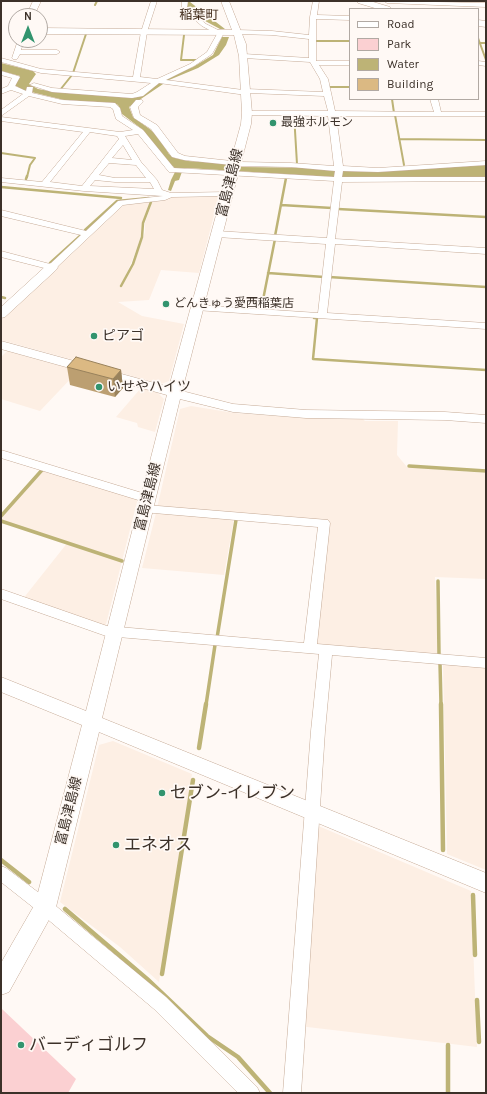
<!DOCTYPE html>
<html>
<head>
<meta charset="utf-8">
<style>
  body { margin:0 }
  #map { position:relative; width:487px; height:1094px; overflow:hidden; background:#fff9f5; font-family:Karla,sans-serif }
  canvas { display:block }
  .frame { position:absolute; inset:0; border:2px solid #3c3129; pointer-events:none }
  .legend { position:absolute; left:349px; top:8px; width:130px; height:92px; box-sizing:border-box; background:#fff9f5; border:1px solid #b1a9a3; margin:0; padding:5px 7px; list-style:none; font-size:12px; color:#3c3129 }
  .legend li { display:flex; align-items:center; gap:8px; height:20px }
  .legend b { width:20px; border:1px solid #b1a9a3 }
  .north { position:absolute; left:8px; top:8px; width:40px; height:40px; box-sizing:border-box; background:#fff9f5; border:1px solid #b1a9a3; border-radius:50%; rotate:0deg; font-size:11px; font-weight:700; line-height:16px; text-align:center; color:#3c3129 }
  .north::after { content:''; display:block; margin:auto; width:14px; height:18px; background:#32946e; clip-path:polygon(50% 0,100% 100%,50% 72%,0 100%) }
</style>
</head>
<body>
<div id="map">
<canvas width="487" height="1094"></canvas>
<div class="frame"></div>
<ul class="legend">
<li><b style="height:5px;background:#fff"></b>Road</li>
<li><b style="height:11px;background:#fbd0d2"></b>Park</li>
<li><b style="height:11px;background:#bdb376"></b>Water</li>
<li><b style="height:11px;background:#dbb983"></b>Building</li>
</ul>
<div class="north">N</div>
</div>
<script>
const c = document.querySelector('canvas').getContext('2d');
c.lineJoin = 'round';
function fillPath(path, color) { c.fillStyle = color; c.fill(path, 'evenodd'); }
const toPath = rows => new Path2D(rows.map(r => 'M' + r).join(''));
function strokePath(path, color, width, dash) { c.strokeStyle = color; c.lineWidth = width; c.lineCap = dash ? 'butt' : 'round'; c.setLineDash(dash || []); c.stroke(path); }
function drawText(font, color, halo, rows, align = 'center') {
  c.font = font + ' Karla,"Noto Sans JP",sans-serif'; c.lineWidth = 3.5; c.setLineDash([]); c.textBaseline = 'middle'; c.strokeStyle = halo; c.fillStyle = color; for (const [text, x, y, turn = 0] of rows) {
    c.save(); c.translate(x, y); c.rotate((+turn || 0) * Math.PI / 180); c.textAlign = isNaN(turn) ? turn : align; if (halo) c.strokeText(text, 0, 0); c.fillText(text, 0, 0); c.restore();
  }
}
fillPath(toPath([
  [173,196,219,196,199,273,161,270,149,300,118,302,142,316,184,324,169,381,161,384,1,340,1,319,123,205,150,202,143,223,142,231,138,246,121,287,134,264,145,232,145,223,152,202,165,200],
  [7,351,78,371,40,411,1,399,1,357],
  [141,388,158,393,164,399,155,432,138,427,137,423,116,417],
  [191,406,234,413,306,418,362,418,365,421,398,421,397,455,407,467,486,473,486,579,435,577,438,656,314,645,325,522,157,508,180,409],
  [44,469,138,498,105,628,22,600,68,542,1,520,1,517],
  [156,513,234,519,224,575,142,568],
  [443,663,486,667,486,870,447,854],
  [113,741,192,774,159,982,120,947,60,902,99,745],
  [316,825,471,891,477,1047,299,1026]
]), '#fdefe4');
fillPath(toPath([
  [2,1009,76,1079,68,1093,1,1093,1,1012]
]), '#fbd0d2');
fillPath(toPath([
  [186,2,190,2,225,29,220,29,196,16,187,7],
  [222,37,229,37,226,45,219,55,198,68,169,80,129,107,133,117,151,130,159,138,169,154,175,158,188,161,218,163,242,167,421,169,486,165,486,177,365,179,187,168,183,169,179,180,175,181,171,191,168,190,171,180,175,172,174,167,171,166,143,130,122,114,118,105,114,103,64,100,23,90,16,86,16,84,20,76,1,71,1,63,33,71,36,74,29,84,38,89,55,92,133,98,141,96,165,79,193,67,213,55]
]), '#bdb376');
strokePath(toPath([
  [95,5,97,1],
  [184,35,181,60,197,60],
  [478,38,486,60],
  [314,41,350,41],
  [479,43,486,43],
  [73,73,86,34],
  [328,87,350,87],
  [60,90,72,75],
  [392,99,394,113],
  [294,114,297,164],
  [395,115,404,165],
  [399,139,486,140],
  [1,153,35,158,30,165,27,177]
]), '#bdb376', 2);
strokePath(toPath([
  [26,179,27,176],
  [1,187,121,198],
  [281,205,332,208],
  [338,209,486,217],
  [85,230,117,201,149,198],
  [275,236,286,178],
  [50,263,81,235],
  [268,273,324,277],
  [329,277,486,287],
  [121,286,133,264,142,237,143,223,151,202],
  [1,297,5,298],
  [261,310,275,239],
  [314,318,317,318,313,359,486,370]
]), '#bdb376', 2.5);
strokePath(toPath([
  [409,466,486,471],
  [1,516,42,470],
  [1,521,122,561],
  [438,581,439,655],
  [217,638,236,520],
  [440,663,441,705],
  [206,705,215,645]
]), '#bdb376', 3.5);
strokePath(toPath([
  [441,704,443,850],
  [199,748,206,704],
  [1,860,29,882],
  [473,895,475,955],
  [65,909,147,979,207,1036,238,1057,270,1093],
  [162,974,193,780],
  [477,1000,479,1042],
  [448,1045,448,1093]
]), '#bdb376', 4.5);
const street = toPath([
  [151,1,157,1,147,32,140,77,157,79,190,64,207,52,217,34,202,26,182,9,182,1,188,1,187,8,206,24,224,33,212,54,194,66,166,80,243,90,246,89,323,92,320,79,310,62,244,58,241,56,244,54,309,58,309,39,272,35,237,34,234,32,237,30,272,31,309,35,310,17,313,1,319,1,317,15,350,16,350,20,316,19,316,61,350,61,350,65,319,65,328,79,335,111,434,112,430,99,438,99,441,112,486,112,486,116,336,116,343,166,378,168,486,161,486,165,378,172,343,171,342,177,486,177,486,181,342,182,335,239,486,248,486,254,335,244,327,313,486,323,486,329,195,310,193,308,198,305,318,313,326,244,217,237,213,234,217,231,327,238,334,181,172,172,169,172,138,134,125,136,141,162,157,180,162,190,171,193,227,192,231,194,227,196,172,197,165,200,123,205,55,269,52,270,1,257,1,251,50,264,81,235,1,216,1,210,86,231,118,201,163,196,84,191,1,182,1,178,42,182,83,132,1,121,1,117,120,132,133,130,116,119,113,109,110,107,62,104,29,96,1,116,1,110,23,94,11,90,1,94,1,89,8,86,12,78,1,75,1,71,18,76,20,77,15,86,26,91,27,87,33,87,32,93,62,100,115,103,120,108,122,116,143,130,174,168,334,177,335,171,291,167,241,166,184,160,172,157,151,129,134,118,130,107,136,100,142,100,143,102,138,107,140,115,157,125,178,153,185,156,241,162,291,163,334,166,328,116,247,115,243,113,247,111,328,111,324,96,249,93,246,95,159,83,143,96,132,98,52,92,30,85,34,83,52,88,132,94,137,92,151,83,41,73,1,62,1,58,41,69,133,77,141,32,151,1],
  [90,132,117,136,119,139,82,186,50,182,90,132],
  [123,145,132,160,112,158,123,145],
  [109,163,136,165,146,178,115,178,99,175,109,163],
  [95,180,115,182,150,182,154,189,90,186,95,180],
  [384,1,486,3,486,7,387,3,384,1],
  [18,40,24,40,21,50,57,50,60,52,57,54,20,54,17,59,13,59,12,58,18,40],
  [478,61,486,62,486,66,478,65,478,61],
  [1,450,152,496,154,499,152,502,148,503,1,458,1,450],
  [146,505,328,520,330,523,317,644,486,658,486,668,332,655,325,731,301,1093,283,1093,311,731,319,654,106,636,1,599,1,589,107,626,304,643,318,527,142,512,140,509,142,506,146,505],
  [1,866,6,868,51,902,166,997,257,1087,260,1093,238,1093,154,1009,39,912,1,882,1,866]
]);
const secondary = toPath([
  [33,1,41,1,34,16,26,16,33,1],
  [221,1,229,1,246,44,252,113,251,124,182,391,233,404,306,410,445,412,486,415,486,423,445,420,306,418,233,412,180,399,102,718,486,873,486,893,99,732,56,907,9,992,1,995,1,963,35,904,82,725,1,692,1,677,86,711,167,395,1,349,1,341,169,387,241,124,242,113,239,56,234,35,40,34,40,28,232,30,221,1],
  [357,1,370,1,390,7,391,9,378,9,358,3,357,1],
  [478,20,486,21,486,27,478,26,478,20],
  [52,263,56,264,58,267,56,270,5,317,1,318,1,307,48,264,52,263]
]);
strokePath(street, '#c6ab97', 1);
strokePath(secondary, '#c6ab97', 1);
fillPath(street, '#fff');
fillPath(secondary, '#fff');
fillPath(toPath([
  [67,367,121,370,123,388,115,397,70,385]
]), '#bc9f71');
fillPath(toPath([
  [121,370,123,388,115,397,113,379]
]), '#99825c');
const building = toPath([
  [76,357,121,370,113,379,67,367,76,357]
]);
fillPath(building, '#dbb983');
strokePath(building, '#99825c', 1);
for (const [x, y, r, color] of [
  [273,123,4,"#32946e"],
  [166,304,4,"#32946e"],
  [94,336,4,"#32946e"],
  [99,387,4,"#32946e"],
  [162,793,4,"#32946e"],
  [116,845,4,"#32946e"],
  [21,1045,4,"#32946e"]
]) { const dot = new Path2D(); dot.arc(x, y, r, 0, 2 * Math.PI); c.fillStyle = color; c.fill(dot); strokePath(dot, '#fff9f5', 1.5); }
drawText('12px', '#3c3129', '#fff9f5', [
  ["最強ホルモン",281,123],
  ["どんきゅう愛西稲葉店",174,304]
], 'left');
drawText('13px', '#3e2817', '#fff9f5', [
  ["稲葉町",199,15]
]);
drawText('14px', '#3c3129', '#fff9f5', [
  ["富島津島線",230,183,-76],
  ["富島津島線",148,497,-76],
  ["富島津島線",69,811,-76]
]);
drawText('14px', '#3c3129', '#fff9f5', [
  ["ピアゴ",102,336],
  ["いせやハイツ",107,387]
], 'left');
drawText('17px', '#3c3129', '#fff9f5', [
  ["セブン-イレブン",170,793],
  ["エネオス",124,845],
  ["バーディゴルフ",29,1045]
], 'left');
</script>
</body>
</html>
